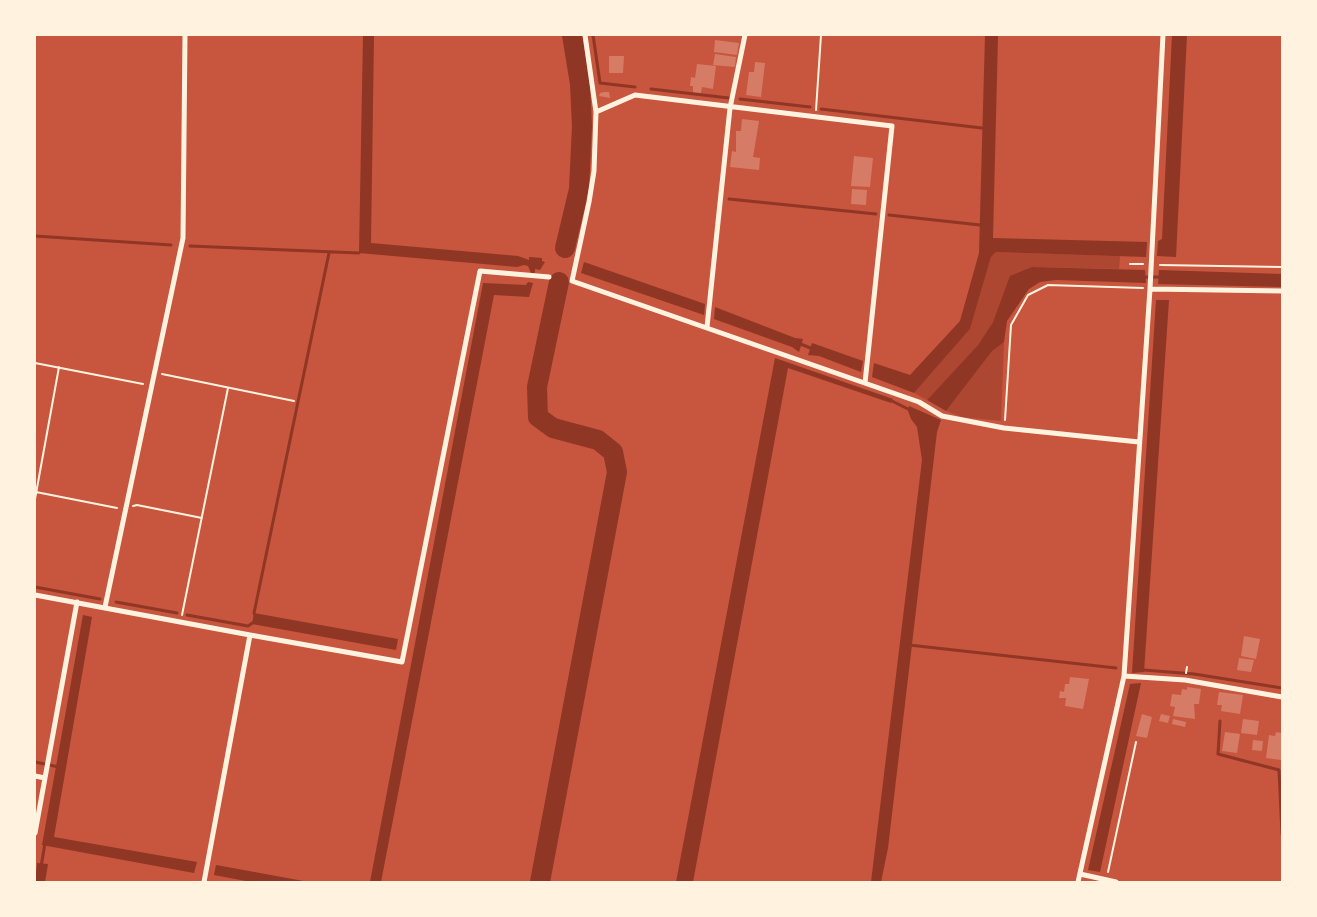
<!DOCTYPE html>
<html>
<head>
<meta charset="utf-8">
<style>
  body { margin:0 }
  #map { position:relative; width:1317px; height:917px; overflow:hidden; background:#c8553d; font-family:Ubuntu,sans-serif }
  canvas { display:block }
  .frame { position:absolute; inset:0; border:36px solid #fff3e0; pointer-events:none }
</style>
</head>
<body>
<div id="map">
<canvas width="1317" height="917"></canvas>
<div class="frame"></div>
</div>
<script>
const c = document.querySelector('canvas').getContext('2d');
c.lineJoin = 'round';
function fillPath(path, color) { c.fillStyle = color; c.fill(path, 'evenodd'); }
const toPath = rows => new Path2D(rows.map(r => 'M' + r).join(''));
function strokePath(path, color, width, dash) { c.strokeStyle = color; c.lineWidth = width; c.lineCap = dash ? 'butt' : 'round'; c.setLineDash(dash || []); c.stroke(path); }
fillPath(toPath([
  [996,252,1120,256,1119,269,1032,267,1002,302,993,322,978,345,927,400,914,393,970,329,991,257],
  [1004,342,1001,421,962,417,946,411,992,350]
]), '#ae4732');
fillPath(toPath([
  [363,35,374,35,371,243,518,256,529,260,529,257,542,258,542,261,545,262,540,270,535,269,535,273,531,273,528,266,524,265,517,267,359,253],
  [985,35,998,35,993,238,1147,242,1146,257,996,252,991,257,970,329,914,393,872,377,874,363,910,375,960,321,979,253],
  [1172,35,1187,35,1176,257,1157,256,1158,241,1162,239],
  [584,262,705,304,704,315,581,273],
  [1032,267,1145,270,1146,283,1056,280,1040,282,1029,289,1007,321,1004,342,992,351,946,411,927,400,978,345,993,322,1010,276],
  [1159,270,1282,274,1282,287,1158,284],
  [528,282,533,283,529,297,494,295,381,882,370,882,483,283,526,285],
  [1156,300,1169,300,1144,672,1132,673],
  [715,307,795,338,803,339,799,352,792,347,714,319],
  [812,343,863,361,861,372,819,356,808,355],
  [775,358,893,399,891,403,788,368,693,882,676,882],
  [909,406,941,420,937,432,888,848,881,882,871,882,922,460,917,427,911,419,908,411],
  [254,613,398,639,396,650,252,624],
  [83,615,92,617,54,837,197,862,194,873,42,845],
  [1141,683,1100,872,1088,870,1130,684],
  [37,863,48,864,45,882,35,882],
  [216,865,309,882,251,882,214,875]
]), '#8f3625');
strokePath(toPath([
  [593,35,600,83,635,87],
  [651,89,729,98],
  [740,99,810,107],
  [821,109,982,128],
  [729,199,876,214],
  [889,215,980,225],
  [35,236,171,245],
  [190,246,359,253],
  [1141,277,1163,277],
  [798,343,813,349],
  [892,401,908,409],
  [35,587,100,599],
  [116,602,177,613],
  [187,615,248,626,254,622],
  [256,617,254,613,329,253],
  [909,645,1116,668],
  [1144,670,1194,674,1282,688],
  [1220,721,1218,754,1279,770,1282,834],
  [35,762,59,767],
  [41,867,45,843]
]), '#8f3625', 3);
strokePath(toPath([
  [565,248,579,189,582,126,580,84,572,35],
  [540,882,617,472,613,452,598,440,553,428,538,417,537,387,559,282]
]), '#8f3625', 20);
fillPath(toPath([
  [715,40,739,43,737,55,714,52],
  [715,54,736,57,735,67,713,65],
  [609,56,624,56,623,73,609,73],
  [755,62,765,63,761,97,746,95,749,72,754,72],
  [697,64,716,66,713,89,702,87,701,93,693,92,693,86,690,86,691,77,695,78],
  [604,92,609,92,610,98,599,96,600,93],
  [742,119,759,121,753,157,760,158,759,170,730,167,732,151,736,152,736,131,741,131],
  [854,156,873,158,870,187,851,186],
  [852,189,867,190,866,205,851,204],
  [1244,636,1260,639,1256,659,1241,656],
  [1239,658,1254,660,1251,672,1237,670],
  [1070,677,1089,679,1083,709,1065,706,1066,698,1059,698,1060,691,1064,692,1065,684,1069,684],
  [1187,687,1201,689,1199,704,1194,704,1195,719,1173,716,1175,707,1170,706,1172,694,1181,695,1182,689,1187,690],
  [1219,692,1243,695,1240,714,1221,711,1222,705,1217,705],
  [1142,714,1152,717,1147,738,1136,736],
  [1161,714,1170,716,1168,723,1159,721],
  [1173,719,1186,722,1185,727,1172,724],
  [1243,719,1259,721,1257,735,1241,733],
  [1225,732,1240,734,1237,753,1222,751],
  [1276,732,1282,733,1281,760,1266,758,1269,735,1275,736],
  [1253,740,1263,741,1262,751,1252,750]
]), '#d67c66');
strokePath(toPath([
  [816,110,821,35],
  [1130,264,1143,264],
  [1160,265,1282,267],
  [35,363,143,384],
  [162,374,294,401],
  [1005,420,1011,325,1028,295,1048,285,1143,288],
  [36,492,117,508],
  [35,499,59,367],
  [133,506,137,505,202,518],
  [182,615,228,388],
  [1186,673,1187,667],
  [1108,872,1136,742]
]), '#fff3e0', 2);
strokePath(toPath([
  [585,35,596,112,594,171,589,202,572,281,919,402,942,416,1004,428,1139,442],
  [596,112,635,95,892,126,865,383],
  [1150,289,1282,291],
  [707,327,730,108,745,35],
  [35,595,250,635],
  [105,607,183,238,185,35],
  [1124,676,1185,680,1282,697],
  [35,776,45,778],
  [35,833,77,602],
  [1080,874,1116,882],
  [204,882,250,635,402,662,480,271,549,277],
  [1078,882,1124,676,1150,289,1163,35]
]), '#fff3e0', 5);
</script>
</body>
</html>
